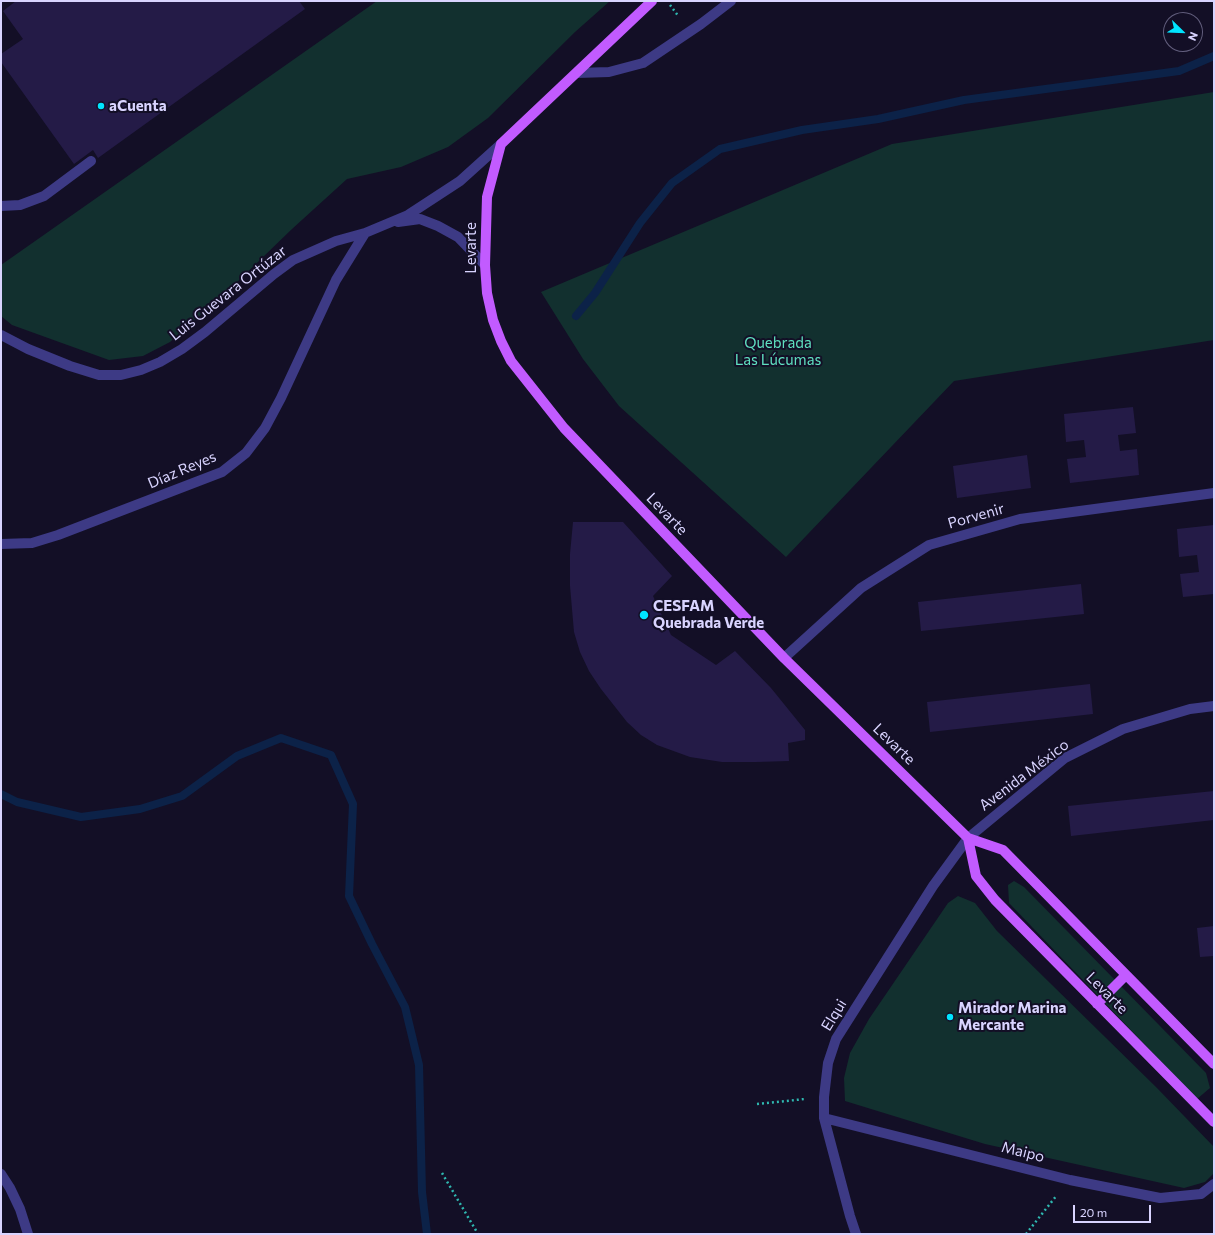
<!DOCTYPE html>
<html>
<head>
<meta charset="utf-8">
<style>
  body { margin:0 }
  #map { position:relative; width:1215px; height:1235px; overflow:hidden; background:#130f26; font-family:Commissioner,sans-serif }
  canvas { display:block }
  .frame { position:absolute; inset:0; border:2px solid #d9d4ff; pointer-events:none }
  .north { position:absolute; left:1163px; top:12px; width:40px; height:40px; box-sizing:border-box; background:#130f26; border:1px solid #625e7d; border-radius:50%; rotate:113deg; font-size:11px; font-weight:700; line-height:16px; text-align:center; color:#d9d4ff }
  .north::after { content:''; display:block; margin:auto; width:14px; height:18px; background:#00e5ff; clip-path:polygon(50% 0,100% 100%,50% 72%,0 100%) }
  .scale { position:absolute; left:1073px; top:1205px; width:78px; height:18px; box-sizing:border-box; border:2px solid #d9d4ff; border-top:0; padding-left:5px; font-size:12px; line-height:14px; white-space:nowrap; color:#d9d4ff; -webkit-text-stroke:3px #130f26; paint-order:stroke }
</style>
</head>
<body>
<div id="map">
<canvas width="1215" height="1235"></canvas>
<div class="frame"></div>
<div class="north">N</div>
<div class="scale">20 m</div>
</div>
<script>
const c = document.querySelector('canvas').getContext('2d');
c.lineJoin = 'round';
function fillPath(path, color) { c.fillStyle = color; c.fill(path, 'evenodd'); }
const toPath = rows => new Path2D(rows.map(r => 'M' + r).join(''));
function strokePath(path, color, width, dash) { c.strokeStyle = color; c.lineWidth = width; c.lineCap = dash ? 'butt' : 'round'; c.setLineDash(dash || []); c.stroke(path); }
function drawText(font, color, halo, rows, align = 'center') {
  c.font = font + ' Commissioner,sans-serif'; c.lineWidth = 4; c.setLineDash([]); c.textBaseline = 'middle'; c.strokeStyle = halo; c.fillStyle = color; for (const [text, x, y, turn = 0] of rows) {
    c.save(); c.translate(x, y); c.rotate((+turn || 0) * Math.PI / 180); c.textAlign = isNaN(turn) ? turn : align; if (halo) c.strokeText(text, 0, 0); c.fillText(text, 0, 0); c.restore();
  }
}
fillPath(toPath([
  [377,1,610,1,575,32,488,118,448,147,401,167,347,179,292,229,233,286,170,342,143,356,109,360,12,325,1,316,1,265],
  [1214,92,1214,340,954,381,786,557,619,406,583,359,541,292,892,144],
  [1014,881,1024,887,1206,1073,1210,1088,1197,1099,1009,903,1008,885],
  [958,896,975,903,997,931,1157,1088,1214,1147,1214,1173,1205,1182,1184,1188,985,1144,845,1101,844,1078,850,1053,869,1019,948,903]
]), '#12302f');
strokePath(toPath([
  [576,316,595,293,640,223,672,183,720,149,802,130,878,119,964,100,1179,71,1214,56],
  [1,794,17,802,81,817,140,809,182,796,237,756,281,738,331,755,353,804,349,896,372,944,405,1007,419,1065,422,1192,427,1234]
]), '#0c2248', 8);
fillPath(toPath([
  [16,1,299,1,305,9,98,158,93,150,74,164,1,62,1,54,23,39,3,11],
  [1133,407,1136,433,1118,435,1120,451,1137,449,1139,475,1070,483,1067,459,1086,457,1084,440,1066,442,1064,414],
  [1027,455,1031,488,957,498,953,466],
  [573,522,623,522,672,576,653,596,671,635,716,665,735,651,771,688,805,730,805,740,788,743,789,761,756,762,722,762,690,757,657,745,641,735,627,722,601,689,589,671,580,652,574,632,570,586,570,554],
  [1214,525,1214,594,1183,597,1180,574,1199,572,1197,555,1179,557,1177,529],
  [1081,584,1084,614,921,631,918,602],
  [1090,684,1093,714,930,732,927,702],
  [1214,791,1214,820,1071,836,1068,806],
  [1214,926,1214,956,1200,957,1197,928]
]), '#241b47');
strokePath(toPath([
  [670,5,679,17],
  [757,1104,805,1099],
  [442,1173,478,1234],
  [1026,1234,1057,1195]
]), '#2fb8b0', 2.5, [2, 3]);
strokePath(toPath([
  [577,73,609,72,643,63,701,24,731,1],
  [1,206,20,205,44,196,91,161],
  [398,222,420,219,438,226,458,237,485,265],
  [1,335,28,349,70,366,99,375,121,375,141,370,160,362,182,349,205,332,274,274,293,260,336,241,365,233,408,215,460,181,501,144],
  [1,544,32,543,58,535,222,472,246,453,265,428,281,398,336,280,365,233],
  [784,658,861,588,929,545,1020,519,1214,493],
  [824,1118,1070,1180,1160,1198,1201,1194,1214,1184],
  [1,1174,10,1188,20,1209,28,1234],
  [856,1234,850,1216,824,1118,824,1097,828,1063,836,1039,933,886,968,838,1065,758,1123,729,1190,709,1214,706]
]), '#3d3a85', 10);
strokePath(toPath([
  [652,1,501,144,487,197,485,265,487,293,493,320,501,341,511,361,564,428,784,658,968,838,1003,850,1214,1064],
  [968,838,976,876,995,900,1214,1122],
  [1097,1004,1126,975]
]), '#c25bff', 10);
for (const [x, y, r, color] of [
  [101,106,4,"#00e5ff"],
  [644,615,5,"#00e5ff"],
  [950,1017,4,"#00e5ff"]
]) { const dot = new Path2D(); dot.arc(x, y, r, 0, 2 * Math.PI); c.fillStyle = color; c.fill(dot); strokePath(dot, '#130f26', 1.5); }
drawText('bold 15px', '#d9d4ff', '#130f26', [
  ["aCuenta",109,106],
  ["CESFAM",653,606],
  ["Quebrada Verde",653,623],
  ["Mirador Marina",958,1008],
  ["Mercante",958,1025]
], 'left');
drawText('15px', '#d9d4ff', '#130f26', [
  ["Levarte",471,248,-90],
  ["Luis Guevara Ortúzar",228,293,-38],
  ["Díaz Reyes",182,470,-23],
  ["Levarte",667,514,46],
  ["Porvenir",976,516,-16],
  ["Levarte",894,744,44],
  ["Avenida México",1024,775,-37],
  ["Levarte",1107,993,45],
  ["Elqui",834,1015,-59],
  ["Maipo",1023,1152,14]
]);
drawText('15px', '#5fe0c0', '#130f26', [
  ["Quebrada",778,343],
  ["Las Lúcumas",778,360]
]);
</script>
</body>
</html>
